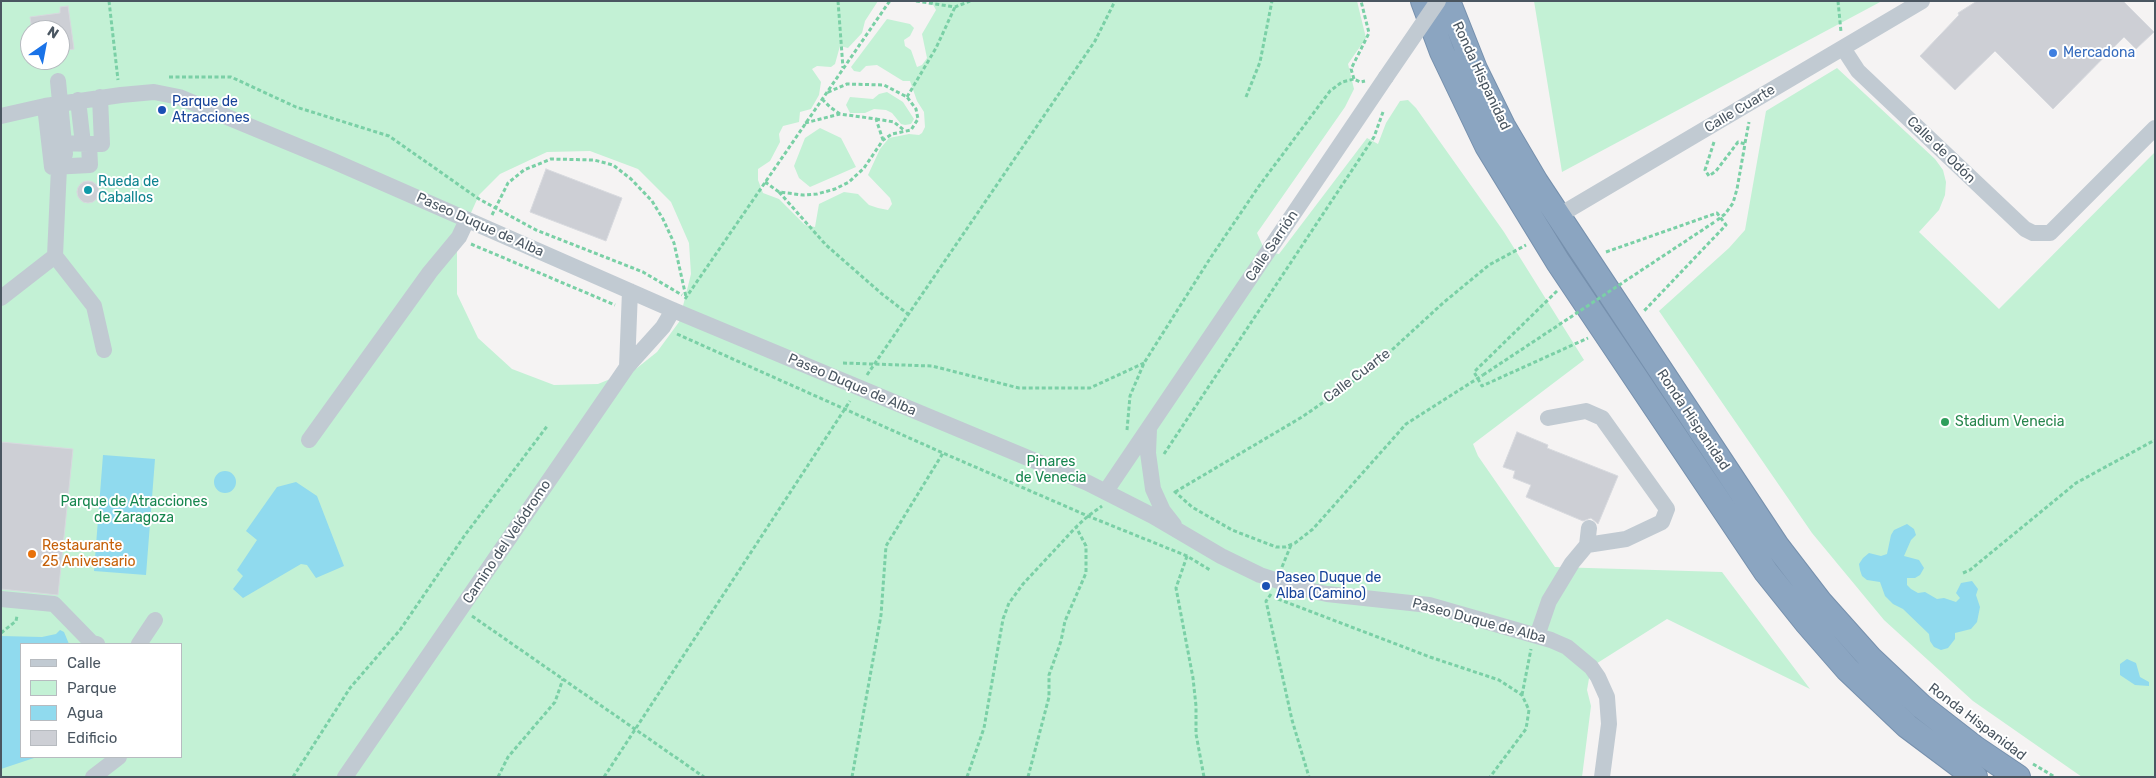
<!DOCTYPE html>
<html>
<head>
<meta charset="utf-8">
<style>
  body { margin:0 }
  #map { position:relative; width:2156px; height:778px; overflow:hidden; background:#f5f3f3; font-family:Rubik,sans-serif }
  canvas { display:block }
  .frame { position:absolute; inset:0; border:2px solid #4a5661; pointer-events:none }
  .legend { position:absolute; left:20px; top:643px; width:162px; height:115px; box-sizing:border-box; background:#fff; border:1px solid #b7bbc0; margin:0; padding:6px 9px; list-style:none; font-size:15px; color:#4a5661 }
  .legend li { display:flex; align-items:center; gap:10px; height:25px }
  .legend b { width:25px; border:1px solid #b7bbc0 }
  .north { position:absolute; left:20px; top:20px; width:50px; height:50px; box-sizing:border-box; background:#fff; border:1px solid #b7bbc0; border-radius:50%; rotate:33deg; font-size:14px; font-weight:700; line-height:20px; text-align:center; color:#4a5661 }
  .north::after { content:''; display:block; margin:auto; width:18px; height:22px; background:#1a73e8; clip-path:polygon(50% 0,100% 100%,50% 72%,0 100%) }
</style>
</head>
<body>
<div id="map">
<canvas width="2156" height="778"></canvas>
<div class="frame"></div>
<ul class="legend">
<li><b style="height:6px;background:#c1cad2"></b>Calle</li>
<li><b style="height:14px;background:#c3f1d5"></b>Parque</li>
<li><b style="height:14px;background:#90daee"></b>Agua</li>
<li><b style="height:14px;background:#cdcfd5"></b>Edificio</li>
</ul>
<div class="north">N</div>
</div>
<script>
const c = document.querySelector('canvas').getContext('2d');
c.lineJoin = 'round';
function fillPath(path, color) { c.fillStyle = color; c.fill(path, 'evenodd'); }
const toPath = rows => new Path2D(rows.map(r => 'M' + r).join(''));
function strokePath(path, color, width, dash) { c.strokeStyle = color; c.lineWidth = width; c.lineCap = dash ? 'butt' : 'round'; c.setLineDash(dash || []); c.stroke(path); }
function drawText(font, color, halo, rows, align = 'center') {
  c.font = font + ' Rubik,sans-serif'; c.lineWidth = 4; c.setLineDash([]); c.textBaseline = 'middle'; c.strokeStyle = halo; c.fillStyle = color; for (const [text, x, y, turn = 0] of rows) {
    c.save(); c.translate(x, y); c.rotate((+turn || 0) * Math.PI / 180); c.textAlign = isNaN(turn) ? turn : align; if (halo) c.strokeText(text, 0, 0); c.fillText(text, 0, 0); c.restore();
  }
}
fillPath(toPath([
  [1,1,878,1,865,21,862,33,848,48,840,46,835,64,831,67,817,66,812,69,821,82,819,95,811,109,800,112,799,122,783,126,779,134,780,142,770,161,758,169,758,180,763,193,779,199,805,225,815,227,819,204,844,192,858,194,869,205,878,208,888,210,892,204,890,198,868,175,880,149,889,138,909,134,919,135,922,133,925,127,924,112,917,101,910,81,903,81,877,65,866,66,860,72,854,71,851,67,887,19,910,24,914,28,910,36,904,40,905,46,911,50,917,67,922,65,927,58,922,34,936,10,931,1,1357,1,1366,38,1348,64,1354,89,1345,107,1257,233,1265,251,1279,254,1367,138,1378,144,1386,123,1400,101,1408,100,1416,108,1504,232,1584,360,1473,444,1478,456,1555,567,1722,572,1810,689,1667,619,1591,667,1587,690,1591,706,1582,777,1,777],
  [30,30,60,30,60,60,30,60],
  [590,151,638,169,671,202,689,243,691,274,679,322,657,352,637,368,598,384,554,385,512,369,478,338,457,294,457,244,479,195,500,174,547,152],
  [21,644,181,644,181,757,21,757],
  [1534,1,1882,1,1562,172],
  [1837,68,1935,159,1943,170,1946,182,1945,195,1939,210,1919,232,1999,309,2155,152,2155,777,2082,777,1973,701,1884,620,1812,533,1659,311,1729,248,1745,230,1766,111],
  [887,92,903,102,914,119,911,124,905,125,901,124,892,113,886,110,874,109,865,113,850,113,846,105,850,97,873,99,879,94],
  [820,128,841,138,856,167,810,187,799,178,794,166,805,138]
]), '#c3f1d5');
fillPath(toPath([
  [103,455,155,459,146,575,94,571],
  '214 482a11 11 0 1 1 22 0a11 11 0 1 1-22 0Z',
  [296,482,317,496,344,566,316,578,307,565,301,564,243,598,233,589,243,576,237,570,257,540,246,531,277,487],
  [1907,524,1914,529,1916,535,1911,540,1904,556,1919,560,1924,568,1920,575,1915,578,1907,578,1907,585,1911,589,1918,593,1925,592,1937,599,1944,598,1956,602,1960,598,1956,593,1961,583,1972,581,1978,589,1976,595,1980,607,1977,622,1971,629,1955,633,1955,639,1948,648,1941,650,1934,647,1930,641,1929,634,1903,609,1893,604,1885,596,1880,582,1867,580,1862,576,1860,570,1859,564,1863,558,1869,553,1881,556,1887,554,1891,535,1894,530],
  [60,630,64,632,69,644,21,644,21,757,37,757,1,769,1,636,42,637,56,634],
  [2127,659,2136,663,2140,677,2149,682,2149,686,2135,685,2120,675,2120,664]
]), '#90daee');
const building = toPath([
  [1977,1,2123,1,2154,32,2136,49,2124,37,2053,109,1995,51,1955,90,1920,56,1959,15,1958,13,1977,1],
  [68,6,74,49,60,51,60,30,32,30,30,17,60,13,60,7,68,6],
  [546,169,622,198,606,241,530,212,546,169],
  '77 192a11 11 0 1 1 22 0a11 11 0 1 1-22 0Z',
  [1517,432,1548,445,1547,448,1618,476,1598,524,1591,518,1583,521,1526,497,1531,485,1513,478,1515,471,1503,467,1517,432],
  [1,442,73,449,58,595,1,589,1,442]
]);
fillPath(building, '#cdcfd5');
strokePath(building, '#d7d9de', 1);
const highway = toPath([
  [1423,1,1442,52,1487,146,1558,262,1766,572,1806,622,1847,669,1907,726,1975,777],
  [1448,1,1475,69,1503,126,1536,182,1777,546,1820,602,1870,658,1921,706,1975,748,2018,777]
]);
strokePath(highway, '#7690ad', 26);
strokePath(toPath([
  [109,1,118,80],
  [838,1,843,68],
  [916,1,955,7,970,1],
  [1838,1,1841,32],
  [169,77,231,77,296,107,389,136,479,199,536,230,643,272,682,295],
  [1354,79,1351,69,1369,33,1361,1],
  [907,97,936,48,955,7],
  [1246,97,1260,62,1272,1],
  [822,99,830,107,840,114],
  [876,119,894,122,905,131],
  [805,123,840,114,876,119,883,140],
  [1714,142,1705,170,1709,176,1716,171,1738,142,1745,144,1737,189,1733,203,1725,214,1716,221],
  [1745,143,1749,122],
  [765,182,779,192,803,195,817,194,835,189,849,182,864,168,883,140,892,134,911,130,918,119,916,109,907,97,884,85,847,84,826,93],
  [779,192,826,245,882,294,908,314],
  [492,215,508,183,524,170,551,159,594,160,613,165,631,179,652,201,663,219,674,243,686,297],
  [471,244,615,305],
  [1606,252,1717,213,1726,225,1644,311],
  [1557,291,1474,372,1482,386,1588,338],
  [685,299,843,69,889,2,892,1],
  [677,334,943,453,1088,516,1187,556,1210,570],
  [843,363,932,366,1019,388,1090,388,1144,363],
  [867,375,1095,41,1115,1],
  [1127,430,1130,396,1144,363,1211,257,1259,186,1330,91,1342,82,1354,79,1360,82,1365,81],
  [1164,454,1374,137,1383,112],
  [1174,491,1192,507,1232,530,1276,547,1285,547,1295,543,1313,529,1406,424,1483,375],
  [1175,492,1302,417,1347,386,1382,359,1443,303,1489,265,1526,245],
  [1187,556,1176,588,1193,678,1196,706,1196,734,1204,777],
  [1282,567,1291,545],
  [1963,573,1970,570,2076,483,2155,440],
  [1271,594,1266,601,1271,624,1292,720,1309,777],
  [1278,599,1430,657,1499,680,1522,695,1529,710,1526,729,1490,777],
  [472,616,704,777],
  [1,633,16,621,17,616],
  [1522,695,1531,649],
  [2033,764,2055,777],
  [293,777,350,688,400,630,465,535,548,425],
  [498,777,508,757,555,702,563,679],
  [604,777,850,401],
  [852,777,881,615,886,546,943,453],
  [967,777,984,728,1003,619,1009,603,1023,584,1076,527,1088,516,1102,506],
  [1028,777,1049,697,1049,675,1061,641,1065,621,1086,573,1086,546,1076,527]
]), '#7ad0a6', 3, [4, 2.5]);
strokePath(toPath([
  [1843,48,1858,71,2025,229,2033,233,2050,233,2155,128],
  [58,81,65,154],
  [78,100,83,144],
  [45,106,52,167,90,165,89,144],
  [1,116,45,106,121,95,154,92,179,97,331,160,673,310,1088,483,1153,516,1221,556,1260,575,1303,589,1327,594,1429,605,1551,640,1567,647,1591,667,1598,677,1607,697,1609,724,1602,777],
  [50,143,102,144,100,97],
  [1558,216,1922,1],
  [55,256,94,306,104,350],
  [1,298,55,256,59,167,57,143],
  [627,367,630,291],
  [1548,418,1586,411,1602,418,1667,509,1662,522,1626,539,1587,545],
  [1149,429,1148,453,1153,489,1163,511,1174,525],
  [309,440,430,272,459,237,467,220],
  [1106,491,1386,77],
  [1,599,54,604,92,643,97,644],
  [1537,636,1549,601,1572,563,1587,545,1589,528],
  [139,644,155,620],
  [93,777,119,757],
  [345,777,627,367,663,327,673,310]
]), '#c1cad2', 16);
strokePath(highway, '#8ba5c1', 24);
strokePath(toPath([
  [1483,375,1716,221]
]), '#7ad0a6', 3, [4, 2.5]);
strokePath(toPath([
  [1386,77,1438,1]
]), '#c1cad2', 16);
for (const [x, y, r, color] of [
  [2053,53,5,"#3f7fe0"],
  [162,110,5,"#1a4fb4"],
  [88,190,5,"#0f9aa8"],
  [1945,422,5,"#2e9e5b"],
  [32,554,5,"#e8710a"],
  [1266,586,5,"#1a4fb4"]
]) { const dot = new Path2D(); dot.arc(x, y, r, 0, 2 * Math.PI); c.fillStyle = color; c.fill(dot); strokePath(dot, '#fff', 2); }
drawText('14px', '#366cbe', '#fff', [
  ["Mercadona",2063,53]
], 'left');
drawText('14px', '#4a5661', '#fff', [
  ["Ronda Hispanidad",1481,76,65],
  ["Calle Cuarte",1740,109,-31],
  ["Calle de Odón",1941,150,44],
  ["Paseo Duque de Alba",480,225,24],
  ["Calle Sarrión",1272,246,-56],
  ["Calle Cuarte",1357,376,-37],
  ["Paseo Duque de Alba",852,385,23],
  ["Ronda Hispanidad",1693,420,56],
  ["Camino del Velódromo",507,542,-56],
  ["Paseo Duque de Alba",1479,621,15],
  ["Ronda Hispanidad",1977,722,37]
]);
drawText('14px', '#164399', '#fff', [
  ["Parque de",172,102],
  ["Atracciones",172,118],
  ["Paseo Duque de",1276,578],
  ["Alba (Camino)",1276,594]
], 'left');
drawText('14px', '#0d838f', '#fff', [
  ["Rueda de",98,182],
  ["Caballos",98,198]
], 'left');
drawText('14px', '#27864d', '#fff', [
  ["Stadium Venecia",1955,422]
], 'left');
drawText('14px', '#17864f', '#fff', [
  ["Pinares",1051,462],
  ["de Venecia",1051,478],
  ["Parque de Atracciones",134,502],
  ["de Zaragoza",134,518]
]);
drawText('14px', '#c56008', '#fff', [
  ["Restaurante",42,546],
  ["25 Aniversario",42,562]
], 'left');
</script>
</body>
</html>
